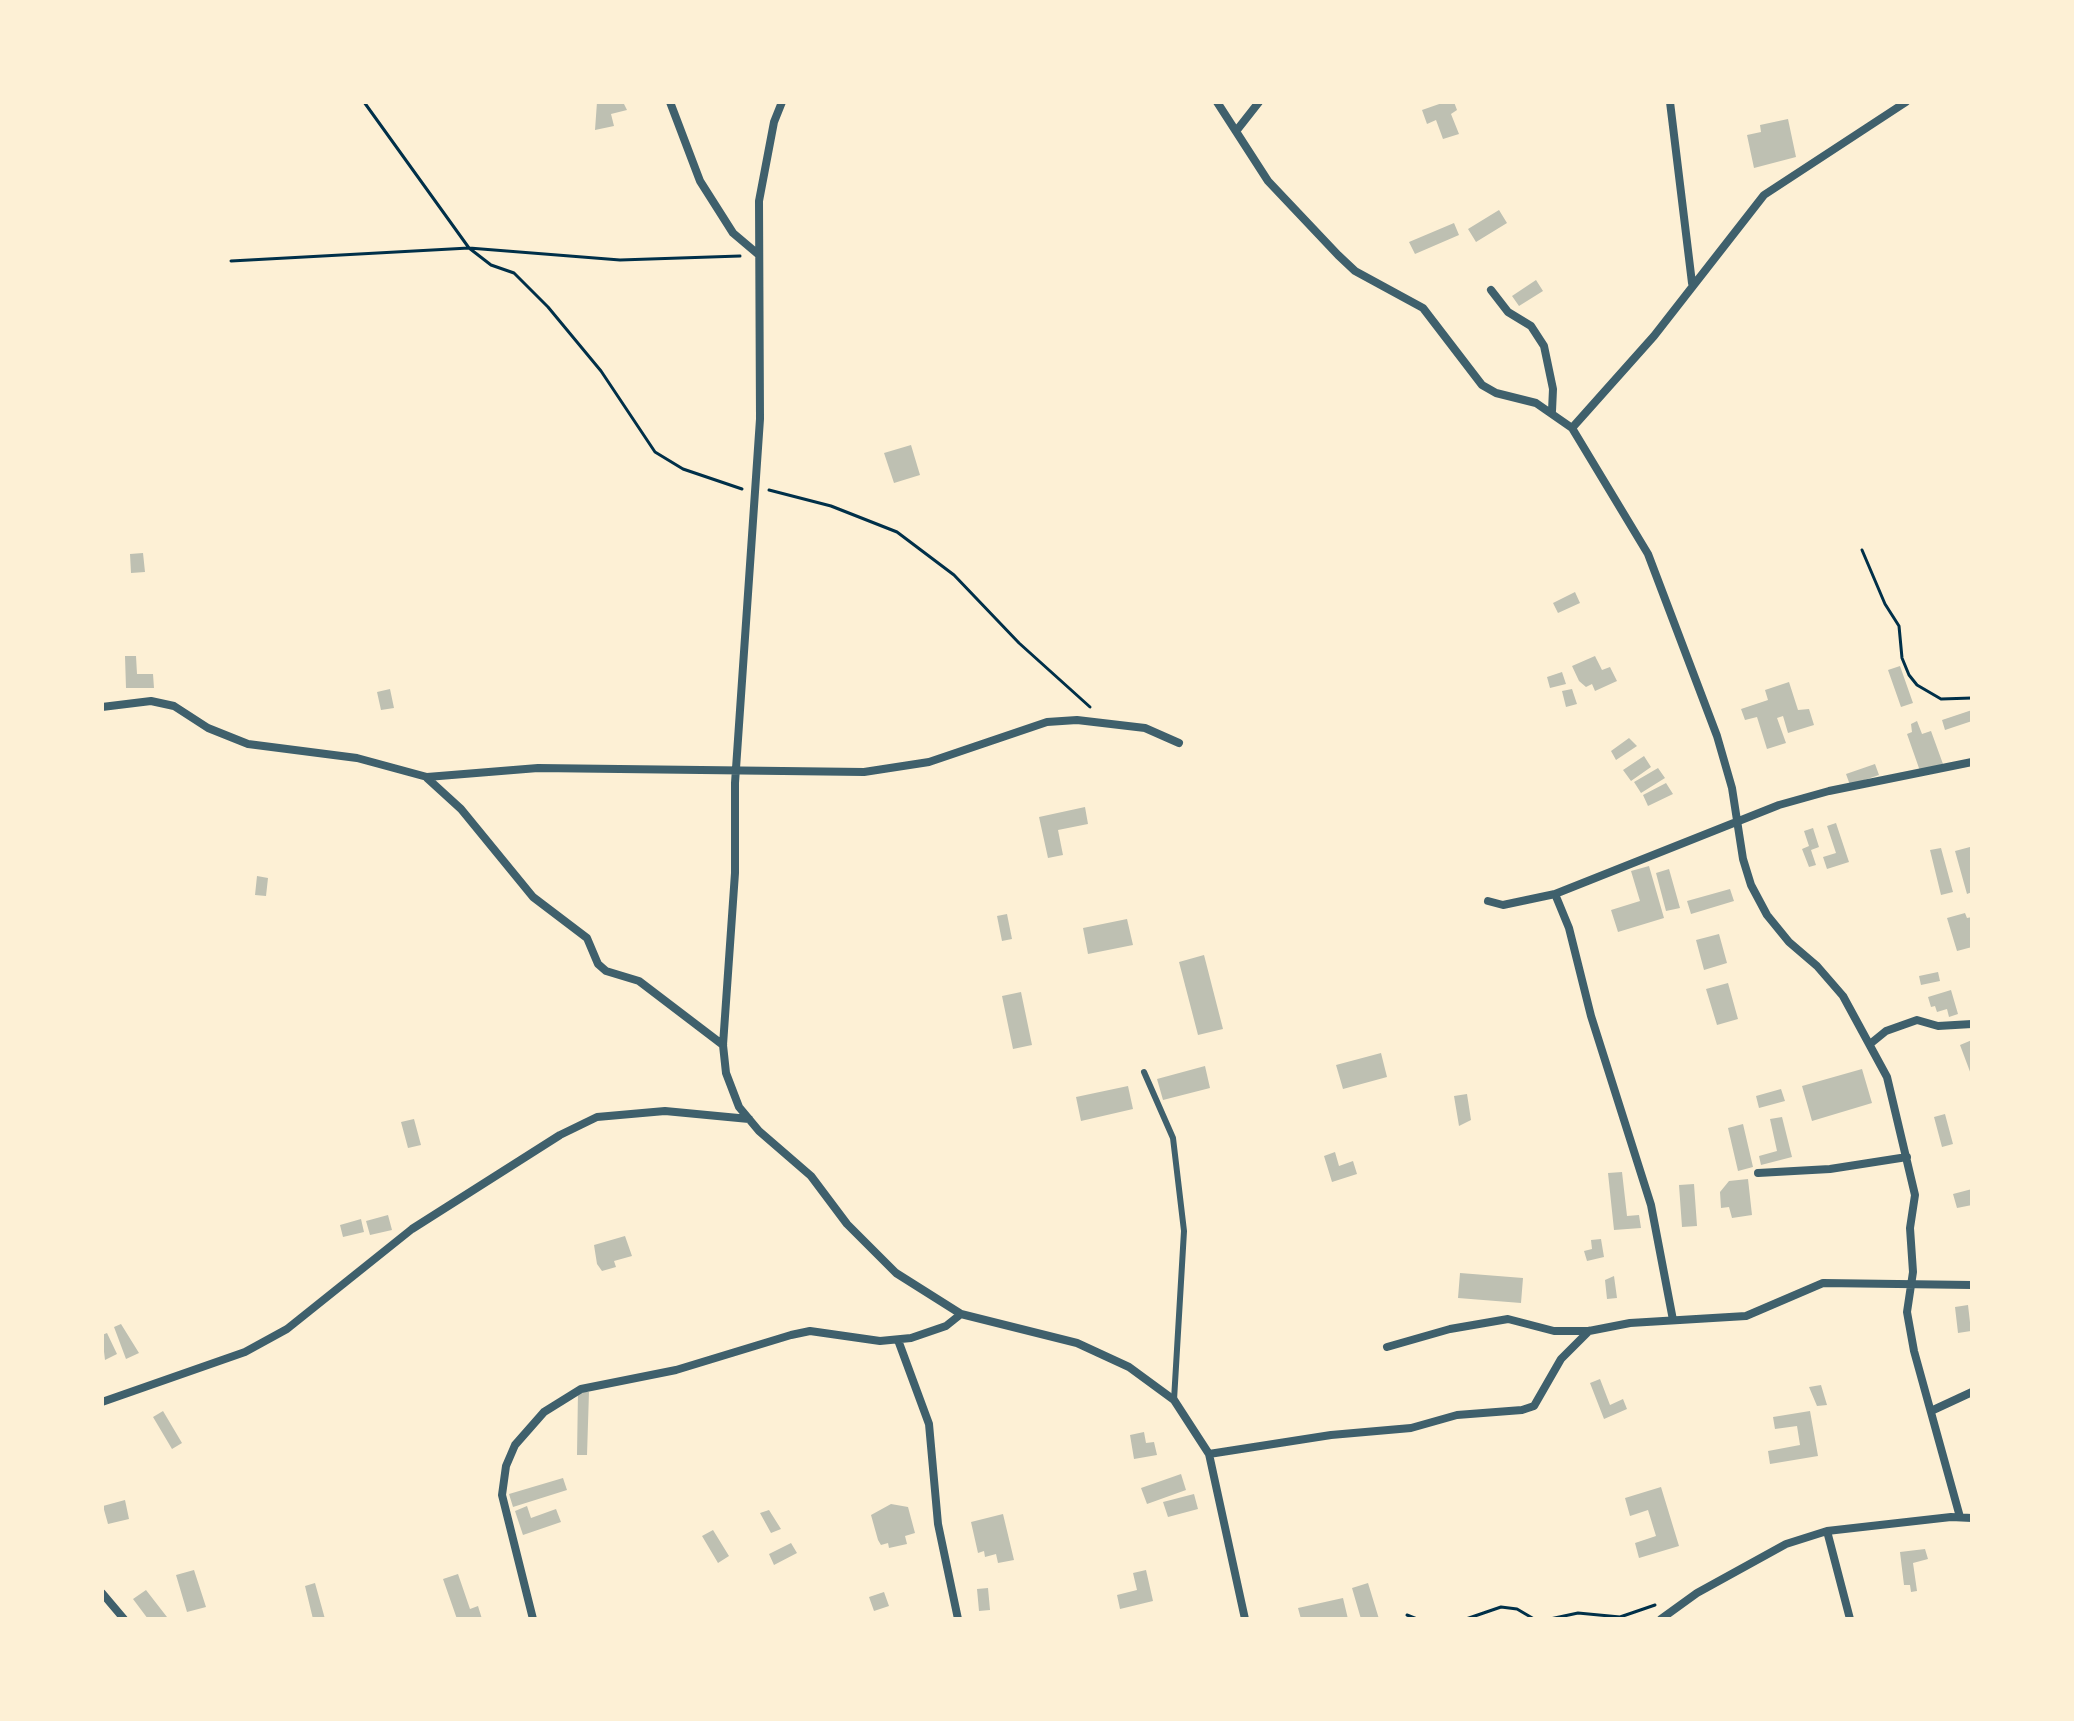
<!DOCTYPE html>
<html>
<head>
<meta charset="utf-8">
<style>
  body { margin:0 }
  #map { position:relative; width:2074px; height:1721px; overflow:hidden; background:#fdf0d5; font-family:"Crimson Pro",serif }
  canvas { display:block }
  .frame { position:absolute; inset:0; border:104px solid #fdf0d5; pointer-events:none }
</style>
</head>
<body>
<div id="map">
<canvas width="2074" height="1721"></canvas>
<div class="frame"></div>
</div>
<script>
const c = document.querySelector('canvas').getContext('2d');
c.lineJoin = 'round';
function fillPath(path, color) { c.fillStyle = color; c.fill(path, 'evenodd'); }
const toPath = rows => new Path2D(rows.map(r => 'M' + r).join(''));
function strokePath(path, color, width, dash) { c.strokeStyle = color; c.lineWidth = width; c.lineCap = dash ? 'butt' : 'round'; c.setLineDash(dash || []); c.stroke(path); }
fillPath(toPath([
  [597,102,623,102,627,110,611,114,614,126,595,130],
  [1445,102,1454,102,1457,110,1451,114,1459,134,1443,139,1436,120,1427,124,1422,110],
  [1788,119,1796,157,1754,168,1747,135,1761,132,1760,125],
  [1499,210,1507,223,1476,242,1468,229],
  [1454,223,1459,235,1415,254,1409,242],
  [1536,280,1543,291,1519,306,1512,296],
  [911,445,920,475,894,483,884,453],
  [143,553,145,572,131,573,130,554],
  [1575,592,1580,603,1558,613,1553,603],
  [125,656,136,656,137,674,153,674,154,688,126,688],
  [1595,656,1602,670,1610,667,1617,681,1595,691,1592,684,1586,687,1579,681,1572,666],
  [1900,666,1913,703,1901,707,1888,670],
  [1562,672,1566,684,1550,688,1547,677],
  [1789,682,1798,710,1809,709,1814,725,1788,733,1783,716,1777,718,1786,743,1767,749,1757,717,1745,720,1741,709,1768,700,1765,690],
  [390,689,394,708,381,710,377,692],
  [1572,689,1577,704,1566,707,1562,691],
  [1972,710,1972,721,1945,730,1942,720],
  [1917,721,1922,734,1931,731,1943,764,1920,771,1907,734,1912,732,1911,724],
  [1629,738,1637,746,1616,760,1611,751],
  [1644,756,1651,767,1631,781,1623,770],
  [1875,764,1879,775,1850,785,1846,774],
  [1658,768,1665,778,1641,793,1634,782],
  [1666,783,1673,794,1648,806,1643,795],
  [1085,807,1088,824,1058,830,1063,855,1048,858,1039,817],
  [1836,823,1849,862,1827,869,1823,857,1836,853,1827,826],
  [1813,828,1819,847,1811,850,1816,865,1809,867,1802,849,1809,846,1804,831],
  [1970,847,1972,892,1967,894,1955,851],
  [1941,848,1953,892,1941,895,1930,850],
  [1649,866,1664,918,1618,932,1611,910,1640,901,1631,871],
  [1669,869,1680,908,1666,911,1656,873],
  [257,876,268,878,266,896,255,895],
  [1730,889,1734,901,1691,914,1687,901],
  [1965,913,1967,918,1972,917,1972,947,1957,951,1947,918],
  [1007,914,1012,939,1002,941,997,916],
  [1127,919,1133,945,1088,954,1083,928],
  [1719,934,1727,963,1704,970,1696,940],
  [1204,955,1223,1029,1198,1035,1179,962],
  [1938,972,1940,981,1921,985,1919,976],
  [1728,983,1738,1019,1717,1025,1706,989],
  [1951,990,1958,1014,1949,1017,1947,1009,1937,1012,1935,1006,1931,1007,1928,997],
  [1021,992,1032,1045,1013,1049,1002,996],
  [1972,1040,1972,1077,1960,1045],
  [1381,1053,1387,1077,1343,1089,1336,1065],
  [1205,1066,1210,1088,1163,1100,1157,1079],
  [1862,1069,1872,1103,1812,1121,1802,1086],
  [1128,1086,1133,1109,1081,1121,1076,1097],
  [1781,1089,1785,1101,1759,1108,1756,1096],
  [1467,1094,1471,1120,1459,1126,1454,1096],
  [1945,1114,1953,1144,1942,1147,1934,1117],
  [1782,1117,1792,1157,1761,1165,1759,1156,1777,1151,1770,1119],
  [414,1119,421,1145,408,1148,401,1122],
  [1743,1124,1753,1167,1738,1171,1728,1128],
  [1335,1152,1339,1166,1353,1161,1357,1174,1332,1182,1324,1156],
  [1622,1172,1627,1216,1639,1215,1641,1228,1614,1230,1608,1173],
  [1748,1179,1752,1215,1732,1218,1729,1207,1721,1208,1720,1192,1729,1181],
  [1694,1184,1697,1226,1682,1227,1679,1185],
  [1972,1189,1972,1205,1957,1208,1953,1194],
  [388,1215,392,1230,370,1235,366,1221],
  [361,1219,364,1232,343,1237,340,1225],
  [625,1236,632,1256,614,1261,616,1267,602,1271,597,1264,594,1245],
  [1601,1239,1604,1257,1587,1261,1584,1251,1592,1249,1591,1240],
  [1460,1273,1523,1278,1521,1303,1458,1298],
  [1614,1276,1617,1298,1607,1299,1605,1280],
  [1968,1305,1971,1331,1958,1333,1955,1307],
  [121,1324,139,1353,126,1359,114,1327],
  [107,1333,117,1354,105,1360,102,1335],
  [1600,1379,1610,1405,1623,1399,1627,1409,1604,1419,1590,1383],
  [1821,1385,1827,1405,1817,1406,1809,1387],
  [578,1391,589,1392,587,1455,577,1455],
  [163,1411,182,1443,172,1449,153,1417],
  [1810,1411,1818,1456,1770,1464,1768,1451,1800,1445,1797,1426,1775,1429,1773,1417],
  [1144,1432,1146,1443,1154,1442,1157,1455,1134,1459,1130,1435],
  [1181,1474,1186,1490,1147,1504,1141,1488],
  [563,1478,567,1490,513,1507,509,1494],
  [1661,1487,1679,1546,1639,1558,1635,1543,1656,1536,1648,1510,1630,1516,1625,1498],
  [1194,1494,1198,1509,1168,1517,1163,1502],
  [125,1500,129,1519,108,1524,103,1506],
  [891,1504,908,1507,915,1533,905,1536,907,1544,889,1548,888,1543,881,1545,878,1540,871,1515],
  [527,1506,531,1518,556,1509,561,1522,523,1535,515,1511],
  [769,1510,781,1529,771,1533,760,1513],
  [1003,1514,1014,1560,998,1563,996,1554,985,1557,984,1551,978,1553,971,1522],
  [713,1530,729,1556,718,1563,702,1536],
  [791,1543,797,1553,774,1565,769,1554],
  [1925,1549,1928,1559,1913,1563,1917,1591,1911,1592,1910,1585,1904,1585,1900,1552],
  [194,1570,206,1607,187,1612,176,1575],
  [1146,1570,1153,1601,1120,1609,1117,1595,1137,1590,1133,1573],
  [458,1574,470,1609,478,1606,482,1619,457,1619,443,1579],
  [315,1583,325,1619,313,1619,305,1586],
  [1368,1583,1379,1619,1361,1619,1352,1588],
  [988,1588,990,1610,979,1611,977,1589],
  [146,1590,167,1617,163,1619,148,1619,133,1599],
  [884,1592,889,1606,874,1611,869,1597],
  [1343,1598,1348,1619,1301,1619,1298,1608]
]), '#bec0b2');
strokePath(toPath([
  [364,102,469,248,491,265,514,273,548,307,601,371,655,452,683,469,742,489],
  [231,261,469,248,620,260,740,256],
  [769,490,831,506,897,532,954,575,1019,643,1090,707],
  [1862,550,1885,604,1899,626,1902,658,1909,675,1917,685,1941,699,1972,698],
  [1407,1615,1417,1619],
  [1466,1619,1501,1607,1517,1609,1534,1619],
  [1550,1619,1578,1613,1620,1617,1655,1605]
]), '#003049', 3);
strokePath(toPath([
  [1144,1072,1173,1138,1184,1231,1174,1400]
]), '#3f606c', 6);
strokePath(toPath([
  [670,102,700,181,733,233,759,255],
  [782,102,774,122,759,201,760,419,735,783,735,873,723,1045,726,1073,739,1107,759,1131,811,1176,847,1224,896,1273,961,1314,1077,1343,1129,1367,1174,1400,1209,1454,1245,1619],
  [1217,102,1268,181,1338,255,1355,271,1423,308,1482,385,1496,393,1536,403,1572,428,1648,554,1717,736,1732,788,1743,859,1751,885,1767,915,1789,942,1817,966,1843,996,1887,1077,1915,1195,1910,1228,1913,1272,1907,1312,1914,1351,1960,1517],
  [1670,102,1692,283],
  [1237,130,1259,102],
  [1491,290,1508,312,1531,326,1544,346,1553,389,1552,411],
  [1572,428,1654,336,1764,195,1906,102],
  [102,707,151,701,174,706,208,728,248,744,357,758,427,777,538,768,864,772,929,762,1047,722,1077,720,1145,728,1179,743],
  [427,778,461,809,533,897,587,938,598,964,606,971,639,981,723,1045],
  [1555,894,1569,928,1591,1016,1651,1205,1673,1320],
  [1488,901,1503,905,1555,894,1779,805,1829,791,1972,762],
  [1870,1044,1886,1031,1917,1020,1938,1026,1972,1024],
  [1758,1173,1830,1169,1907,1157],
  [898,1340,929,1424,938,1524,958,1619],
  [1387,1347,1450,1329,1508,1319,1554,1331,1589,1331,1630,1323,1746,1316,1823,1283,1972,1285],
  [102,1402,245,1352,287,1329,412,1229,560,1135,597,1117,665,1111,749,1119],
  [1931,1411,1972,1392],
  [1209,1454,1331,1435,1411,1428,1457,1415,1522,1410,1534,1406,1561,1359,1589,1331],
  [1827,1531,1850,1619],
  [102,1593,124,1619],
  [533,1619,502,1495,506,1466,515,1445,544,1412,581,1389,676,1370,791,1335,810,1331,880,1341,911,1338,946,1326,961,1314],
  [1661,1619,1697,1593,1786,1544,1827,1531,1951,1517,1972,1518]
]), '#3f606c', 8);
</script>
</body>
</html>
